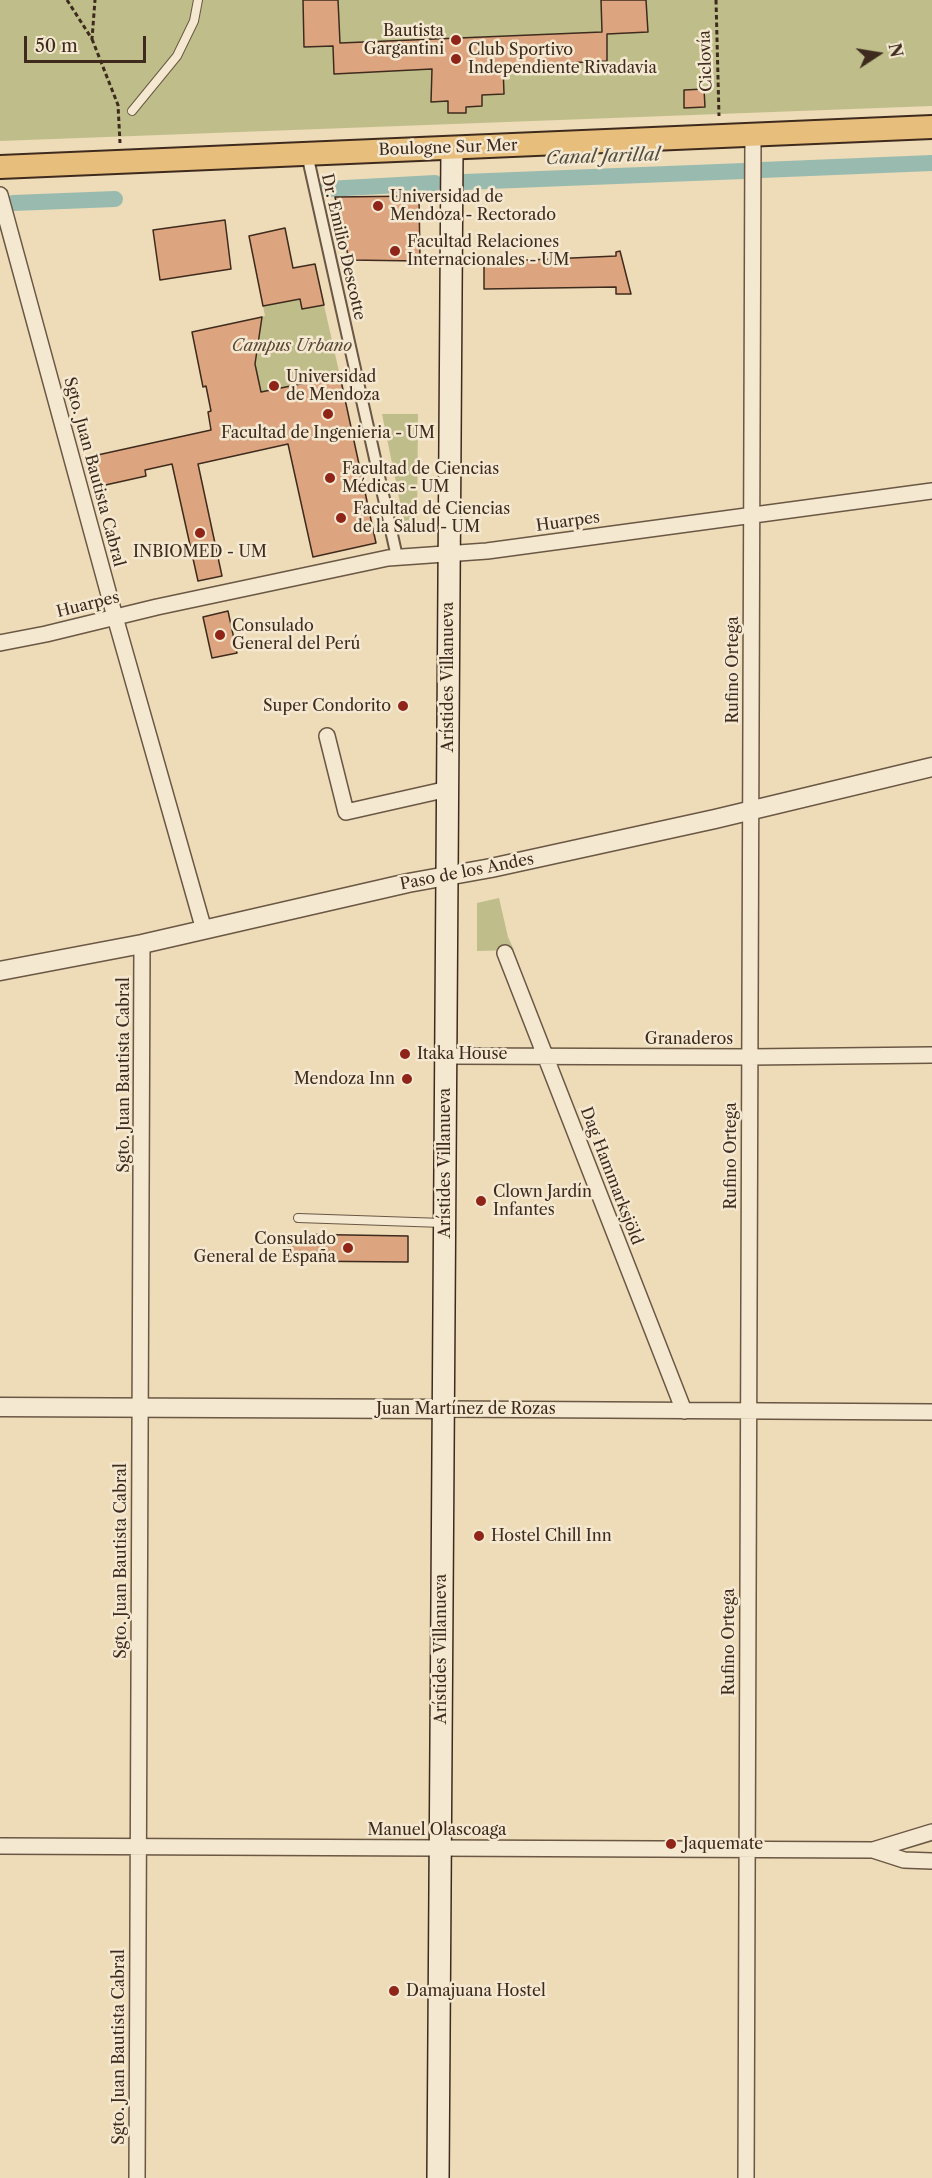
<!DOCTYPE html>
<html>
<head>
<meta charset="utf-8">
<style>
  body { margin:0 }
  #map { position:relative; width:932px; height:2178px; overflow:hidden; background:#eedbb8; font-family:"Libre Caslon Text",serif }
  canvas { display:block }
  .north { position:absolute; left:848px; top:24px; width:60px; height:60px; -webkit-text-stroke:4px #f4e8d1; paint-order:stroke; rotate:78deg; font-size:16px; font-weight:700; line-height:24px; text-align:center; color:#3e2b1e }
  .north::after { content:''; display:block; margin:auto; width:21px; height:27px; background:#3e2b1e; clip-path:polygon(50% 0,100% 100%,50% 72%,0 100%) }
  .scale { position:absolute; left:24px; top:36px; width:122px; height:27px; box-sizing:border-box; border:3px solid #3e2b1e; border-top:0; padding-left:8px; font-size:18px; line-height:21px; white-space:nowrap; color:#3e2b1e; -webkit-text-stroke:4px #f4e8d1; paint-order:stroke }
</style>
</head>
<body>
<div id="map">
<canvas width="932" height="2178"></canvas>
<div class="north">N</div>
<div class="scale">50 m</div>
</div>
<script>
const c = document.querySelector('canvas').getContext('2d');
c.lineJoin = 'round';
function fillPath(path, color) { c.fillStyle = color; c.fill(path, 'evenodd'); }
const toPath = rows => new Path2D(rows.map(r => 'M' + r).join(''));
function strokePath(path, color, width, dash) { c.strokeStyle = color; c.lineWidth = width; c.lineCap = dash ? 'butt' : 'round'; c.setLineDash(dash || []); c.stroke(path); }
function drawText(font, color, halo, rows, align = 'center') {
  c.font = font + ' "Libre Caslon Text",serif'; c.lineWidth = 5; c.setLineDash([]); c.textBaseline = 'middle'; c.strokeStyle = halo; c.fillStyle = color; for (const [text, x, y, turn = 0] of rows) {
    c.save(); c.translate(x, y); c.rotate((+turn || 0) * Math.PI / 180); c.textAlign = isNaN(turn) ? turn : align; if (halo) c.strokeText(text, 0, 0); c.fillText(text, 0, 0); c.restore();
  }
}
fillPath(toPath([
  [0,0,932,0,932,106,0,141],
  [300,299,302,309,324,305,340,376,261,392,246,320,265,316,263,306],
  [382,414,418,414,417,525,405,527],
  [499,898,508,937,514,950,477,951,477,903]
]), '#bfbe8a');
strokePath(toPath([
  [762,170,932,163],
  [464,182,744,171],
  [327,189,435,183],
  [13,203,115,199]
]), '#99bbaf', 16);
const building = toPath([
  [303,0,338,0,340,43,602,32,601,0,646,0,648,32,607,34,607,61,503,66,504,94,482,95,482,106,466,107,466,113,448,113,448,101,431,102,432,69,334,74,333,46,304,47,303,0],
  [704,89,705,107,684,108,684,90,704,89],
  [419,196,420,261,349,260,335,197,419,196],
  [225,220,231,269,160,280,153,230,225,220],
  [285,228,293,268,315,264,324,305,302,309,300,299,263,306,249,236,285,228],
  [620,251,631,294,616,294,616,287,484,289,484,262,616,256,616,252,620,251],
  [262,317,255,364,261,392,340,376,376,543,313,557,288,444,198,464,222,576,198,581,172,464,145,470,146,476,101,486,93,456,211,430,208,412,211,411,206,386,203,387,192,332,262,317],
  [228,611,237,653,212,658,203,617,228,611],
  [289,1234,408,1236,408,1262,289,1261,289,1234]
]);
fillPath(building, '#dda57f');
strokePath(building, '#3e2b1e', 1.5);
const service = toPath([
  [132,111,177,56,194,21,198,0],
  [298,1218,443,1223]
]);
const pedestrian = toPath([
  [307,154,397,557]
]);
const minor = toPath([
  [0,195,115,617,204,930],
  [0,643,46,634,157,607,388,558,487,551,932,491],
  [327,736,346,812,448,789],
  [505,953,684,1411],
  [446,1056,750,1057,932,1055],
  [443,1409,932,1412],
  [0,1846,873,1850,932,1832],
  [873,1850,904,1860,932,1861],
  [137,2178,142,944],
  [746,2178,753,134]
]);
const tertiary = toPath([
  [0,971,142,944,408,883,491,868,715,819,932,767],
  [0,1407,443,1409]
]);
const secondary = toPath([
  [438,2178,452,149]
]);
const primary = toPath([
  [0,167,932,127]
]);
strokePath(service, '#6a5744', 10);
strokePath(pedestrian, '#6a5744', 14);
strokePath(minor, '#6a5744', 18);
strokePath(tertiary, '#6a5744', 21);
strokePath(secondary, '#3e2b1e', 24);
strokePath(primary, '#3e2b1e', 26);
strokePath(toPath([
  [67,0,92,39,95,0],
  [716,0,719,116],
  [92,39,118,105,120,143]
]), '#3e2b1e', 3, [4.5, 3]);
strokePath(service, '#f4e8d1', 8);
strokePath(pedestrian, '#f4e8d1', 10);
strokePath(minor, '#f4e8d1', 15);
strokePath(tertiary, '#f4e8d1', 18);
strokePath(secondary, '#f4e8d1', 21);
strokePath(primary, '#e7be7c', 22);
for (const [x, y, r, color] of [
  [456,40,6,"#8f2418"],
  [456,59,6,"#8f2418"],
  [378,206,6,"#8f2418"],
  [395,251,6,"#8f2418"],
  [274,386,6,"#8f2418"],
  [328,414,6,"#8f2418"],
  [330,478,6,"#8f2418"],
  [341,518,6,"#8f2418"],
  [200,533,6,"#8f2418"],
  [220,635,6,"#8f2418"],
  [403,706,6,"#8f2418"],
  [405,1054,6,"#8f2418"],
  [407,1079,6,"#8f2418"],
  [481,1201,6,"#8f2418"],
  [348,1248,6,"#8f2418"],
  [479,1536,6,"#8f2418"],
  [671,1844,6,"#8f2418"],
  [394,1991,6,"#8f2418"]
]) { const dot = new Path2D(); dot.arc(x, y, r, 0, 2 * Math.PI); c.fillStyle = color; c.fill(dot); strokePath(dot, '#f4e8d1', 2); }
drawText('16px', '#3e2b1e', '#f4e8d1', [
  ["Bautista",444,31,"right"],
  ["Gargantini",444,49,"right"],
  ["Club Sportivo",468,50],
  ["Independiente Rivadavia",468,68],
  ["Universidad de",390,197],
  ["Mendoza - Rectorado",390,215],
  ["Facultad Relaciones",407,242],
  ["Internacionales - UM",407,260],
  ["Universidad",286,377],
  ["de Mendoza",286,395],
  ["Facultad de Ingenieria - UM",328,433,"center"],
  ["Facultad de Ciencias",342,469],
  ["Médicas - UM",342,487],
  ["Facultad de Ciencias",353,509],
  ["de la Salud - UM",353,527],
  ["INBIOMED - UM",200,552,"center"],
  ["Consulado",232,626],
  ["General del Perú",232,644],
  ["Super Condorito",391,706,"right"],
  ["Itaka House",417,1054],
  ["Mendoza Inn",395,1079,"right"],
  ["Clown Jardín",493,1192],
  ["Infantes",493,1210],
  ["Consulado",336,1239,"right"],
  ["General de España",336,1257,"right"],
  ["Hostel Chill Inn",491,1536],
  ["Jaquemate",683,1844],
  ["Damajuana Hostel",406,1991]
], 'left');
drawText('16px', '#3e2b1e', '#f4e8d1', [
  ["Ciclovía",706,61,-92],
  ["Boulogne Sur Mer",448,148,-2],
  ["Dr. Emilio Descotte",343,247,77],
  ["Sgto. Juan Bautista Cabral",94,472,75],
  ["Huarpes",568,522,-8],
  ["Huarpes",88,605,-14],
  ["Rufino Ortega",733,670,-90],
  ["Arístides Villanueva",448,677,-90],
  ["Paso de los Andes",467,872,-11],
  ["Granaderos",689,1039],
  ["Sgto. Juan Bautista Cabral",124,1075,-90],
  ["Rufino Ortega",731,1156,-90],
  ["Arístides Villanueva",445,1163,-90],
  ["Dag Hammarksjöld",611,1176,69],
  ["Juan Martínez de Rozas",466,1409],
  ["Sgto. Juan Bautista Cabral",121,1561,-90],
  ["Rufino Ortega",729,1642,-90],
  ["Arístides Villanueva",441,1649,-90],
  ["Manuel Olascoaga",437,1830],
  ["Sgto. Juan Bautista Cabral",119,2047,-90]
]);
drawText('italic 16px', '#584834', '#f4e8d1', [
  ["Campus Urbano",292,346]
]);
drawText('italic 18px', '#554f42', '#f4e8d1', [
  ["Canal Jarillal",603,157,-2]
]);
</script>
</body>
</html>
